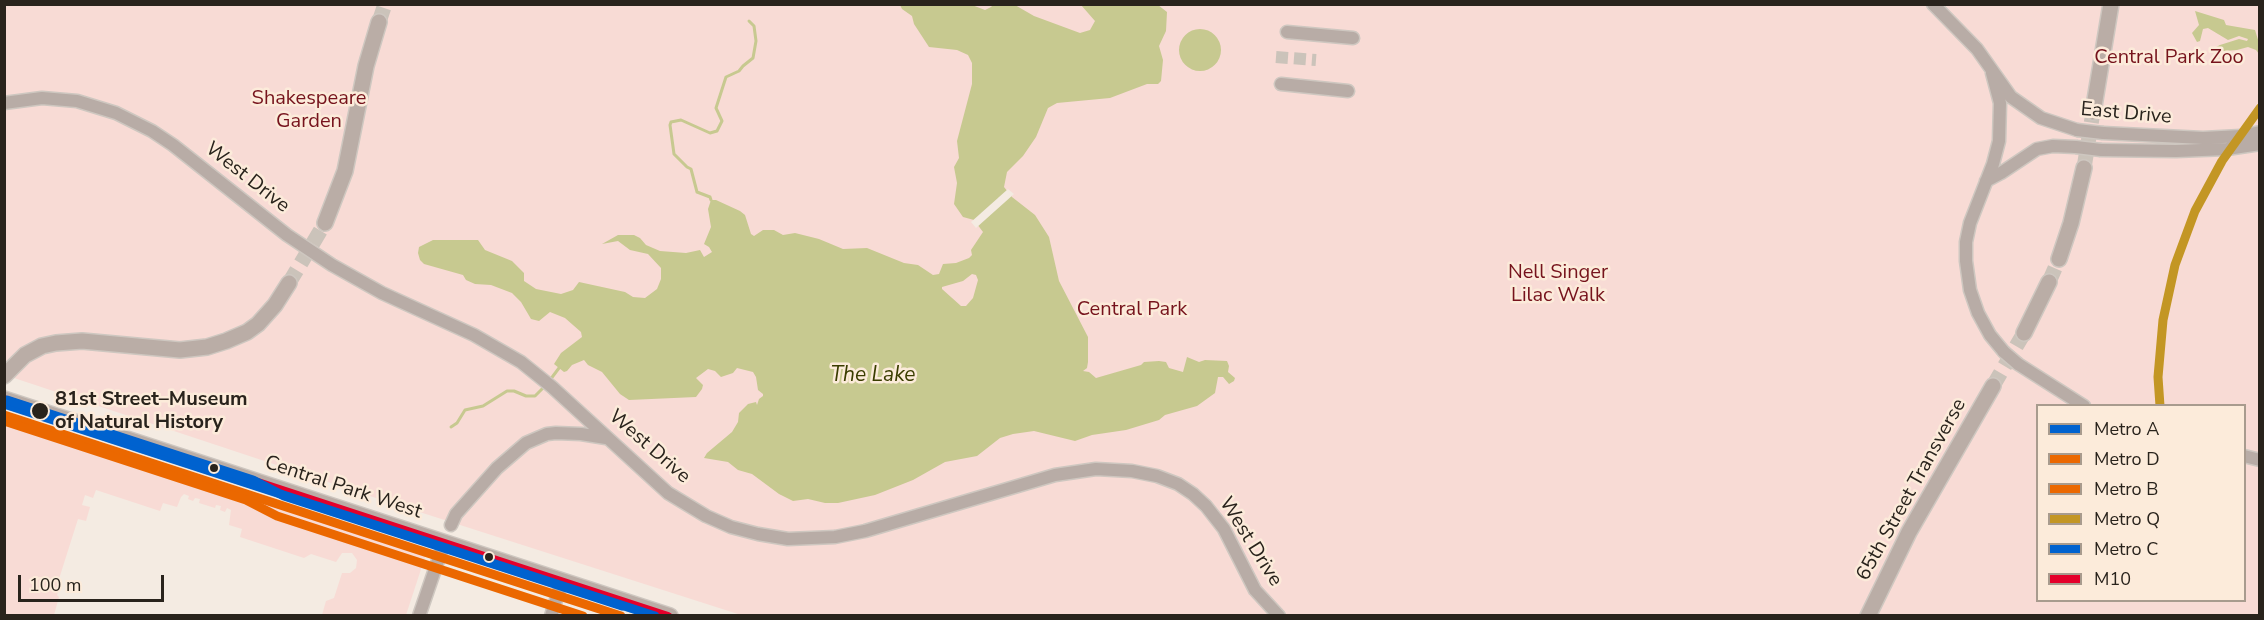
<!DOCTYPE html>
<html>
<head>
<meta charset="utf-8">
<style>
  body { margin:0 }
  #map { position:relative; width:2264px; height:620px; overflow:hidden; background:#f4ebe2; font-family:"Nunito Sans",sans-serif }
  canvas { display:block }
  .frame { position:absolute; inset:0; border:6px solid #29231c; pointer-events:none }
  .legend { position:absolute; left:2036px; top:404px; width:210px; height:198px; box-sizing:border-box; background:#fcebda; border:2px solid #a89b8e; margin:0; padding:8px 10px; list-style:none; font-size:18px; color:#29231c }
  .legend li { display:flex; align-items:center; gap:12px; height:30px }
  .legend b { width:30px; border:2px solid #a89b8e }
  .scale { position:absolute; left:18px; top:575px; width:146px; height:27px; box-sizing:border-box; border:3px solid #29231c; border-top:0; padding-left:8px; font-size:18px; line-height:21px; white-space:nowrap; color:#29231c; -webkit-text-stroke:4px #fcebda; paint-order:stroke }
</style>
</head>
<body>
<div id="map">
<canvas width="2264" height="620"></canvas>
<div class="frame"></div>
<ul class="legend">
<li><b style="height:8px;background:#0062cf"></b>Metro A</li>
<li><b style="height:8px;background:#eb6800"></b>Metro D</li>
<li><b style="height:8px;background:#eb6800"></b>Metro B</li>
<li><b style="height:8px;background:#c39624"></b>Metro Q</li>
<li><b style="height:8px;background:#0062cf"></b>Metro C</li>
<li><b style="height:8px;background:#e4002b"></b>M10</li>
</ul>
<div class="scale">100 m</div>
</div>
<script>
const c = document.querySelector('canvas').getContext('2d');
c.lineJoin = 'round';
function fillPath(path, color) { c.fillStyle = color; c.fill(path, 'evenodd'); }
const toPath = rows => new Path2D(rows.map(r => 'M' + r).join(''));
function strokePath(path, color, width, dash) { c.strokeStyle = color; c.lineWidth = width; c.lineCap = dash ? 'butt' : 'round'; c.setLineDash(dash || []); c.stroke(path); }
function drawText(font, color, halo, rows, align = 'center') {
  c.font = font + ' "Nunito Sans",sans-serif'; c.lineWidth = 5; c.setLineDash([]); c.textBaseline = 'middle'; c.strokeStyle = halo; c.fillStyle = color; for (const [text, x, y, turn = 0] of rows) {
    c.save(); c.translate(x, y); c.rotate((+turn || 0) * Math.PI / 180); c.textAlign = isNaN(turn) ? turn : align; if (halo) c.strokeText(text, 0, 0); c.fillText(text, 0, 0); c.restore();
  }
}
fillPath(toPath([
  [5,5,2259,5,2259,615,741,615,379,499,5,375],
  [2038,406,2244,406,2244,600,2038,600],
  [9,416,423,550,426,554,406,615,322,615,326,601,334,598,342,573,350,573,356,568,357,560,352,553,342,553,336,562,311,554,304,558,240,537,242,529,229,525,231,510,227,508,225,512,220,510,221,506,216,505,215,508,199,503,200,499,195,498,193,501,188,499,189,496,184,494,181,497,177,507,163,503,160,511,96,490,93,498,85,495,82,505,90,507,86,521,78,519,58,582,61,583,57,595,59,597,54,615,5,615,4,418]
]), '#f8dbd5');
fillPath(toPath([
  [900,5,972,5,985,10,991,7,993,5,1015,5,1034,16,1080,33,1090,30,1095,21,1081,5,1158,5,1167,12,1166,31,1159,46,1163,60,1161,81,1158,84,1147,84,1110,98,1057,103,1048,108,1036,137,1023,156,1007,172,1004,187,1012,197,1035,215,1049,237,1059,281,1088,337,1088,362,1087,368,1083,371,1089,372,1096,378,1141,365,1144,362,1159,361,1166,362,1169,368,1183,372,1187,357,1199,362,1205,360,1227,361,1229,366,1228,372,1235,378,1234,381,1229,384,1223,377,1218,377,1215,393,1197,406,1165,415,1159,420,1126,430,1092,435,1075,441,1034,431,1013,434,1000,438,977,456,945,462,913,480,875,495,838,503,825,503,808,499,793,501,779,494,752,474,738,470,728,462,704,458,707,453,732,432,738,422,739,413,748,404,756,402,757,405,759,399,763,396,763,394,758,390,756,377,753,372,737,368,733,373,721,377,715,371,708,369,696,378,703,385,702,389,696,397,629,400,620,394,602,372,588,365,584,360,572,365,567,371,564,372,554,364,561,353,582,337,581,332,565,318,550,312,539,321,531,319,521,302,512,293,491,285,475,284,466,280,463,275,424,264,420,260,418,253,419,247,433,240,478,240,485,250,512,261,524,273,524,281,536,289,561,294,573,290,579,282,625,292,633,297,645,298,657,289,661,279,661,268,648,254,630,250,618,241,602,244,618,235,634,235,640,238,646,245,660,251,686,253,700,250,704,257,712,252,709,247,704,244,711,227,708,209,711,200,716,200,740,211,745,215,751,234,754,236,763,230,774,230,783,235,795,233,819,239,843,249,867,248,904,263,918,265,933,275,939,274,943,264,956,263,969,258,972,255,971,250,983,232,974,220,963,217,954,204,957,183,954,167,959,158,957,141,972,84,972,63,968,55,957,50,929,47,914,24,912,16,902,9],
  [972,274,976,275,978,280,973,298,966,306,961,306,942,289,942,287,963,281],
  [2195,11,2224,20,2226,25,2255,30,2259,43,2259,54,2256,50,2248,47,2237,50,2212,52,2210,50,2220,45,2239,39,2247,41,2248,39,2239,36,2228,40,2208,28,2203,29,2200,41,2197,42,2192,33,2199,25],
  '1179 50a21 21 0 1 1 42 0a21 21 0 1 1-42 0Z'
]), '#c7c990');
fillPath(toPath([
  [1008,189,1014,194,976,228,971,222]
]), '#f4ebe2');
strokePath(toPath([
  [711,200,710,197,697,192,691,169,687,167,674,154,670,125,671,122,681,120,710,133,717,131,722,121,716,108,726,77,739,71,743,66,753,58,756,41,754,26,749,21],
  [550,380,559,368],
  [451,427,457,423,465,410,483,406,507,391,514,391,526,396,535,396,546,385]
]), '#c7c990', 3);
strokePath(toPath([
  [1276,57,1316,60]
]), '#cbc3ba', 12, [12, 6]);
strokePath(toPath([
  [379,22,385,4],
  [2084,168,2093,112],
  [2049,282,2059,259],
  [289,283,325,223],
  [1993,386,2024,333]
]), '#cbc3ba', 15, [15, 8]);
const minor = toPath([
  [1933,4,1977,49,2011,97,2041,118,2077,130],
  [1287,32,1353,38],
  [1992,73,2000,103,1999,141,1993,164,1970,223,1966,242,1966,261,1970,290,1978,313,1990,335,2004,352],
  [1281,84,1348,91],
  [4,103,42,98,77,101,116,113,152,131,173,145,287,235,332,265,382,293,474,335,521,362,552,387,668,493,706,516,731,527,758,534,788,539,835,537,865,531,1055,475,1096,469,1132,471,1157,476,1178,484,1193,494,1206,506,1224,529,1255,590,1279,616],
  [2103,133,2203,138,2241,136,2260,132],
  [2101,150,2176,151,2227,149,2260,144],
  [1986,181,2001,173,2037,149,2053,146,2076,147],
  [2018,364,2084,406],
  [2244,456,2260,460],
  [451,525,456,514,497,468,526,443,547,434,556,433,581,434,606,438],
  [419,616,444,543],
  [551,616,562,581]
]);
const major = toPath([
  [2093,112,2111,4],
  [325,223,345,171,366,66,379,22],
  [2059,259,2071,223,2084,168],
  [2024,333,2049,282],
  [4,376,25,355,42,346,56,343,82,341,180,350,207,347,226,341,247,332,258,324,275,305,289,283],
  [4,399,670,616],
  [1868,616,1909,532,1993,386]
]);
strokePath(minor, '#cec7c0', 15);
strokePath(major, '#cec7c0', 18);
strokePath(minor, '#b8aca6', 12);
strokePath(major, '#baada6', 15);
const minorBridge = toPath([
  [2077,130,2103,133],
  [2076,147,2101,150],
  [2004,352,2018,364]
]);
strokePath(minorBridge, '#cec7c0', 15, []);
strokePath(minorBridge, '#b8aca6', 12);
strokePath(toPath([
  [4,399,668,616]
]), '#e4002b', 8);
strokePath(toPath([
  [4,404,655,616]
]), '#0062cf', 9);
strokePath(toPath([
  [4,415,621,616]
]), '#eb6800', 9);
strokePath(toPath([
  [4,421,246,500,277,516,583,616]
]), '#eb6800', 9);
strokePath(toPath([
  [2160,406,2158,377,2163,320,2175,265,2195,211,2222,161,2260,108]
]), '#c39624', 9);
strokePath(toPath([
  [7,400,253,480,284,496,622,606]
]), '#0062cf', 9);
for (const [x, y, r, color] of [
  [40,411,9,"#29231c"],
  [214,468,5,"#29231c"],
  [489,557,5,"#29231c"]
]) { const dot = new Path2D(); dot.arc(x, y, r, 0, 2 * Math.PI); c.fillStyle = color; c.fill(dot); strokePath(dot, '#fcebda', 2); }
drawText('20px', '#76131c', '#fcebda', [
  ["Central Park Zoo",2169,58],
  ["Shakespeare",309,99],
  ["Garden",309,122],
  ["Nell Singer",1558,273],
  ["Lilac Walk",1558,296],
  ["Central Park",1132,310]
]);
drawText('20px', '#29231c', '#fcebda', [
  ["East Drive",2126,114,5],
  ["West Drive",247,178,38],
  ["West Drive",649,447,41],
  ["Central Park West",343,488,18],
  ["65th Street Transverse",1912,490,-61],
  ["West Drive",1250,542,58]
]);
drawText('bold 20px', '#29231c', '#fcebda', [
  ["81st Street–Museum",55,400],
  ["of Natural History",55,423]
], 'left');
drawText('italic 21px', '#3a3d00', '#fcebda', [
  ["The Lake",873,376]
]);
</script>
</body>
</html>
